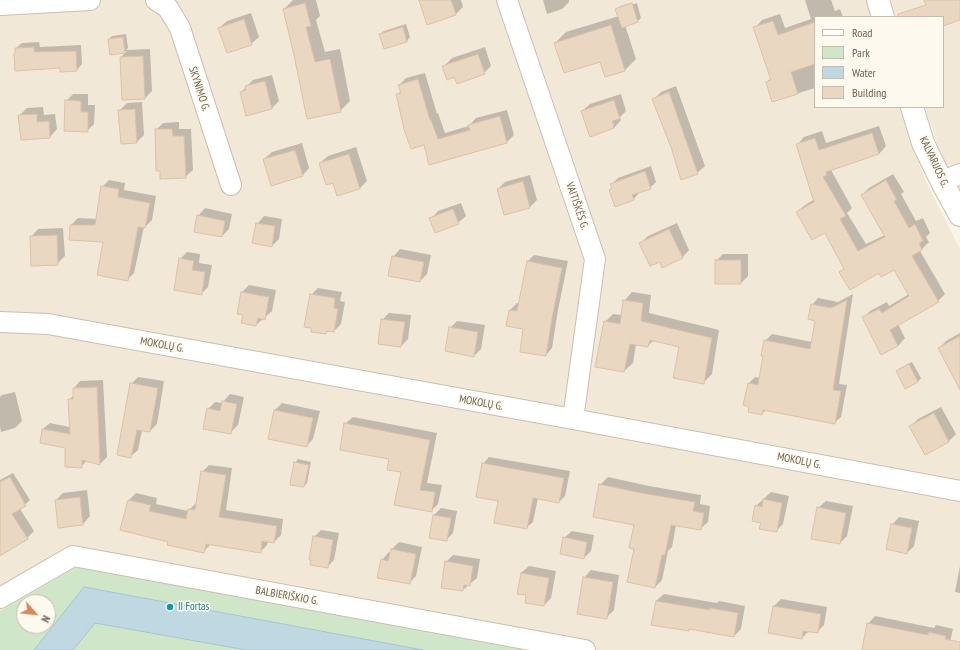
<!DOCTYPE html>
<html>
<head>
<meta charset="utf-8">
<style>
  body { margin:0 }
  #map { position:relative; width:960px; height:650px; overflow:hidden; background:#faf5e8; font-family:"PT Sans Narrow",sans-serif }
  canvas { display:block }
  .legend { position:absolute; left:814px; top:16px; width:130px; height:92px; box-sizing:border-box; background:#fdf9ee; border:1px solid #c5bcae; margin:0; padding:5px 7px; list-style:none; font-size:12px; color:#71604f }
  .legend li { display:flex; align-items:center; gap:8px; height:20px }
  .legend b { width:20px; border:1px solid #c5bcae }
  .north { position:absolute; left:16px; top:594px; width:40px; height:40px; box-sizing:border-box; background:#fdf9ee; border:1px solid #c5bcae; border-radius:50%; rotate:117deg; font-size:11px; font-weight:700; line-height:16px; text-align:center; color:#71604f }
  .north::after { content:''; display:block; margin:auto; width:14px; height:18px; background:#d5885c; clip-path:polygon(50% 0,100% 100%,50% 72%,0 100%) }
</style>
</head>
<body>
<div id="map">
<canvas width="960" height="650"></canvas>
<ul class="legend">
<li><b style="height:5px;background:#fff"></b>Road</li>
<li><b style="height:11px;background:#d0e6c8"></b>Park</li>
<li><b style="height:11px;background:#bfd8e1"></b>Water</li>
<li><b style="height:11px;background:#ead7c1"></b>Building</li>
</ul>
<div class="north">N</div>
</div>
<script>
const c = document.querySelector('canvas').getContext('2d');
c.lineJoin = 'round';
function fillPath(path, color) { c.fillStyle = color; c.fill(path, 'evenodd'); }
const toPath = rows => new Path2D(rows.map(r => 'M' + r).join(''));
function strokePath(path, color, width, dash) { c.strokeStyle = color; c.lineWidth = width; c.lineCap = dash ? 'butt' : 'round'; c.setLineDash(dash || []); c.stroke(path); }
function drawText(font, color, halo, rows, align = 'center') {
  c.font = font + ' "PT Sans Narrow",sans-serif'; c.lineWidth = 3; c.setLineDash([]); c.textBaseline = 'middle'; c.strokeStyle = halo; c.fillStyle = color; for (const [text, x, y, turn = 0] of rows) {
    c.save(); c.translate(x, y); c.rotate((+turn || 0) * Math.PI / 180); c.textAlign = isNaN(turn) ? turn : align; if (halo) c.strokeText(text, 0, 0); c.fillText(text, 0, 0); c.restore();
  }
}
fillPath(toPath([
  [0,0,868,0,873,17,815,17,815,107,902,107,924,178,960,249,960,650,528,650,76,567,0,611],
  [891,0,960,0,960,200,942,159,925,107,943,107,943,17,896,17]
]), '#f1e8d7');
fillPath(toPath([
  [76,567,528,650,0,650,0,611],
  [24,602,48,602,48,626,24,626]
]), '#d0e6c8');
const water = toPath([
  [84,587,423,650,246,650,95,623,73,650,34,650,84,587]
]);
fillPath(water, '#bfd8e1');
strokePath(water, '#a6c5d2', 1);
fillPath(toPath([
  [293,0,316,0,320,16,316,20,325,52,340,49,350,101,340,111,284,9],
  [420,0,461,0,463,7,456,14,428,23],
  [543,0,569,0,569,2,562,9,547,14],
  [805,0,831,0,835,11,840,9,843,17,815,17,815,88,773,101,767,82,771,78,755,28,762,20,780,14,785,28,811,19],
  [636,1,619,7,619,9,637,3,641,18,638,21,625,25,636,59,625,70,606,76,601,61,555,43,566,32,619,16,617,9,620,6],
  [251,13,259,37,251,44,219,28,227,21],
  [406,24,410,37,407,41,385,48,380,34,384,31],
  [126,34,128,48,126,50,150,49,152,91,145,98,121,57,127,51,111,53,109,39,112,36],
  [39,42,40,47,81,45,82,64,77,70,16,53,16,48,22,43],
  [485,47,491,66,484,73,455,76,445,65,452,58],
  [425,73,437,114,438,113,445,133,469,126,476,118,507,110,514,135,507,142,425,143,397,95,401,91,399,85,406,78],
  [272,75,279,101,272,108,241,92,253,80],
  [676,86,705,166,697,173,672,147,654,99,661,92],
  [73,94,88,94,88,105,95,105,94,124,87,131,66,101],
  [621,94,626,111,620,117,621,120,614,128,582,111,590,104],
  [611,116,614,125,612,125],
  [142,102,144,135,137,142,122,143,119,111,127,103],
  [43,107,44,115,55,114,57,129,50,137,19,116,27,108],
  [179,122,179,129,191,129,193,170,185,177,156,130,163,123],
  [879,126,886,146,879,154,831,170,852,208,847,213,866,244,885,235,862,195,869,188,893,174,904,192,901,194,916,221,923,218,930,233,926,237,929,242,920,251,945,294,938,301,898,324,905,338,898,346,863,318,870,311,887,302,889,306,909,294,895,269,879,272,840,272,844,268,825,231,797,212,805,205,815,199,797,145,804,137,822,131,826,143],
  [302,143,309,168,302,176,264,159,272,152],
  [356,147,367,181,360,188,334,182,320,163,328,156],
  [651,166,656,182,650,188,639,192,639,193,634,199,610,190,613,187,612,184,618,178],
  [530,175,537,200,530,207,498,189,505,182],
  [109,180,125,183,124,190,156,196,152,220,145,227,144,227,134,273,127,280,104,241,70,239,71,225,78,218,97,219,102,187],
  [461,203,466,216,458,223,431,219,438,211],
  [205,208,232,214,229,229,222,236,198,216],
  [264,216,282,219,279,239,272,246,257,224],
  [677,223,689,250,682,258,660,260,641,243,648,236],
  [63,228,65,256,57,264,31,237,38,229],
  [400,249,431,255,427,274,420,281,393,257],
  [187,252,200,254,199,263,212,265,208,287,201,294,180,259],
  [723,254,748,254,748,276,741,283,716,283,716,261],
  [534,255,568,261,558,310,552,348,546,355,510,310,517,303,519,304,528,261],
  [249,285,276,290,272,311,256,325,244,314,238,313,242,292],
  [318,288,342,292,340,301,345,302,341,324,334,331,329,330,326,333,311,295],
  [632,292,651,295,649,313,719,330,712,374,703,383,680,346,654,340,648,346,636,344,633,363,624,371,605,322,613,314,622,315,624,301],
  [853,294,839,384,847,385,841,417,834,423,766,410,762,414,749,383,755,377,760,378,764,356,765,341,772,334,812,342,816,320,812,305,818,298,838,302],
  [389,313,411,315,408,339,401,346,382,320],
  [457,321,485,325,481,349,474,356,450,328],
  [960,333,960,370,939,348,946,341],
  [912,362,921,378,918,382,897,371,900,368],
  [138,377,164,381,157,424,150,431,142,430,138,450,130,457,131,384],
  [103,380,107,457,100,464,87,460,81,467,66,447,43,429,50,423,70,427,69,400,74,395,74,388,80,381],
  [15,392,22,421,15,428,1,432,0,426,0,397,2,395],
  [230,394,244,397,238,425,231,432,208,409,215,402,222,403],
  [282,403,320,411,313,439,306,446,275,410],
  [941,407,956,434,949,441,925,454,910,427,918,419],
  [353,417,437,433,427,483,442,485,438,504,431,511,390,458,345,424],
  [489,457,570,471,565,496,559,502,538,498,533,522,526,528,500,500,483,464],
  [298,459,311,462,307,483,304,486,295,463],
  [209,465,232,468,226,510,283,519,281,535,274,542,268,541,267,545,260,552,211,544,203,552,169,541,129,500,136,493,157,498,156,504,188,511,197,502,202,472],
  [13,473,30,500,20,509,34,531,27,538,0,554,0,480],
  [608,477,649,486,701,495,700,504,710,506,708,522,700,529,676,525,672,547,668,551,662,580,655,587,635,548,635,524,600,485],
  [87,490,90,516,83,524,59,527,56,500,63,493],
  [771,492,789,496,783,524,776,531,762,522,756,506],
  [826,501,853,506,847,536,840,543,818,508],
  [441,508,457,511,453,533,446,540,430,537,434,515],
  [899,517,919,521,914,546,907,553,892,525],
  [321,530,339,533,334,560,327,567,314,537],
  [572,531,594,535,591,551,584,558,564,538],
  [399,542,422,547,416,576,409,583,382,560,389,552,391,553,391,550],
  [453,555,480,559,477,578,463,590,446,562],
  [529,566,556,571,551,598,544,605,527,594,521,573],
  [960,566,960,593,955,592],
  [591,570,619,575,614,610,606,618,584,578],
  [664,594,717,603,719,601,745,606,741,629,734,636,690,628,688,630,656,601],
  [781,599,827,607,824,625,817,632,809,631,802,638,774,606],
  [875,616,934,628,936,625,953,629,948,650,863,650,868,624]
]), '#0003');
const building = toPath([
  [419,0,451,0,456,15,427,25,419,0],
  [924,0,960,0,960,20,943,26,943,17,898,17,898,14,926,5,924,0],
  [305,3,311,26,306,27,315,62,330,59,341,112,307,119,294,55,283,9,305,3],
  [632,3,638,22,622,28,615,9,632,3],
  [244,19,252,45,227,53,218,28,244,19],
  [773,21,778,35,815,22,815,64,791,72,798,94,772,102,766,82,771,80,753,27,773,21],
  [611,25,625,71,605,77,600,62,564,73,554,43,611,25],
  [403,27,407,42,384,49,379,34,403,27],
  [123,37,125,53,110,55,108,39,123,37],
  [34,47,34,52,76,51,77,71,60,72,60,68,15,71,14,54,15,54,15,48,34,47],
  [478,54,485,74,457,84,454,77,447,80,442,66,478,54],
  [143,56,145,99,122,100,120,57,143,56],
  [418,79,430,120,431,120,438,139,470,130,468,125,500,116,507,143,429,165,424,145,411,149,404,129,396,94,401,93,398,85,418,79],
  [265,81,272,109,246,116,240,92,246,90,245,86,265,81],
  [669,92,698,174,681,180,671,147,652,99,669,92],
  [65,100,81,101,81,112,88,112,88,132,64,131,65,100],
  [614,100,620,119,612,121,614,128,590,137,581,111,614,100],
  [135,109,137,143,121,144,118,110,135,109],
  [37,114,37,122,49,121,50,138,21,140,18,115,37,114],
  [155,129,172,129,173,136,184,136,186,178,160,179,160,171,156,171,155,129],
  [872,133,879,154,826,172,827,175,823,177,846,216,840,219,858,251,885,237,861,195,886,180,897,200,894,201,909,228,915,224,923,241,919,243,922,250,912,256,939,302,890,330,898,346,881,355,862,317,879,309,882,313,909,296,894,270,881,277,879,273,850,290,839,272,844,269,825,233,812,240,796,212,814,202,796,144,815,138,819,150,872,133],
  [295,150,303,176,271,186,263,159,295,150],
  [349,154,360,189,337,196,333,183,326,185,319,163,349,154],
  [645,171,651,189,632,195,634,200,615,207,609,190,612,188,610,184,645,171],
  [523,181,530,208,504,215,497,189,523,181],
  [101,186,119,189,118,197,150,203,145,228,138,227,128,281,97,275,103,242,69,240,70,225,95,225,101,186],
  [453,209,459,224,435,233,429,218,453,209],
  [197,215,225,221,222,237,194,232,197,215],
  [256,223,275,226,272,247,252,243,256,223],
  [669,229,683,258,662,268,660,262,650,266,639,243,669,229],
  [57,235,58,265,31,266,30,236,57,235],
  [392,256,424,262,420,282,388,276,392,256],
  [179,258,194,261,192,270,205,272,202,295,174,290,179,258],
  [715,260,741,260,741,284,715,284,715,260],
  [527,261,562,268,552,318,546,356,520,352,523,329,506,326,509,310,517,311,527,261],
  [241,292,269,297,265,320,258,318,256,326,241,323,243,315,237,314,241,292],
  [310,294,335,298,334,308,338,309,334,332,327,331,326,334,311,332,311,328,304,327,310,294],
  [623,300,643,303,641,321,712,338,704,384,673,378,679,347,650,340,648,347,630,344,624,372,595,367,604,321,620,324,623,300],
  [847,300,833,390,841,391,835,424,763,410,762,415,748,412,749,407,743,405,748,383,758,385,763,356,761,356,764,340,810,349,815,321,808,319,811,304,831,308,847,300],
  [381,319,405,322,401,347,378,344,381,319],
  [449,327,478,332,474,357,445,351,449,327],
  [960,336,960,390,938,348,960,336],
  [909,364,918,382,905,389,896,371,909,364],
  [130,383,158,388,150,432,137,430,131,458,117,455,130,383],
  [97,387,100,465,82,460,82,468,65,467,65,448,40,443,42,429,70,434,68,399,73,399,73,388,97,387],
  [222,401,237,404,231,434,203,429,207,408,220,411,222,401],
  [274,410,313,418,307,447,268,439,274,410],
  [934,413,949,442,925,455,909,426,934,413],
  [344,423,430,440,420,490,435,492,432,512,394,505,401,472,387,470,389,459,340,450,344,423],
  [294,462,309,465,304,487,290,485,294,462],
  [482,463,564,478,559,503,533,498,527,529,494,523,498,501,476,497,482,463],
  [201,471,226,475,219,517,277,526,274,543,262,541,261,553,206,544,204,553,167,545,168,542,120,530,128,500,151,505,149,511,186,519,188,509,195,510,201,471],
  [10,477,26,506,12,514,28,539,0,556,0,482,10,477],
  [599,484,641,493,695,502,693,511,704,513,701,530,671,525,665,555,662,555,655,588,627,582,634,549,629,548,634,525,593,517,599,484],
  [80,497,83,525,58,528,55,500,80,497],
  [763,499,782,503,777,532,759,529,761,523,752,521,755,505,762,507,763,499],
  [817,507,846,513,840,544,811,539,817,507],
  [433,515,451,518,447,541,429,538,433,515],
  [891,524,912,528,907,554,886,549,891,524],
  [313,536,333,540,328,568,310,565,311,560,309,560,313,536],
  [563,537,587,542,584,559,560,554,563,537],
  [391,549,416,554,410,584,377,578,381,559,388,561,391,549],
  [445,561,473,566,470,586,464,585,463,591,441,588,445,561],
  [521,573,549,578,544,606,525,603,526,595,517,594,521,573],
  [583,577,613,582,607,619,577,614,583,577],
  [656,601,710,610,710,608,738,613,734,637,689,629,689,631,651,625,656,601],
  [773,606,821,614,818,633,803,631,802,639,768,633,773,606],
  [867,623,928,635,928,632,946,636,945,639,960,642,960,650,862,650,867,623]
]);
fillPath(building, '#ead7c1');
strokePath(building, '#ddc2a5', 1);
const street = toPath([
  [156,0,168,8,180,28,231,185],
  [507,0,595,259,573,419],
  [0,5,90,0],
  [942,182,960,174],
  [0,322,48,324,573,419,960,491],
  [0,598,73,556,585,650]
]);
const secondary = toPath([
  [878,0,883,17],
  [912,107,923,143,942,182,960,215]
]);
strokePath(street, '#cbbfaf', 22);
strokePath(secondary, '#cdc0ad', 24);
strokePath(street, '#fff', 20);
strokePath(secondary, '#fff', 22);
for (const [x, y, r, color] of [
  [170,607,4,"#0f9aa8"]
]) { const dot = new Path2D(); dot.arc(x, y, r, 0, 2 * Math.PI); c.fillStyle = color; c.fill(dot); strokePath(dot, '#fdf9ee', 1.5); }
drawText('11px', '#71604f', '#fdf9ee', [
  ["SKYNIMO G.",199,89,72],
  ["KALVARIJOS G.",934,162,65],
  ["VAITIŠKĖS G.",577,206,71],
  ["MOKOLŲ G.",162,345,10],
  ["MOKOLŲ G.",481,403,10],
  ["MOKOLŲ G.",799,461,11],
  ["BALBIERIŠKIO G.",287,596,10]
]);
drawText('11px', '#0d838f', '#fdf9ee', [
  ["II Fortas",178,607]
], 'left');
</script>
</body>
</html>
